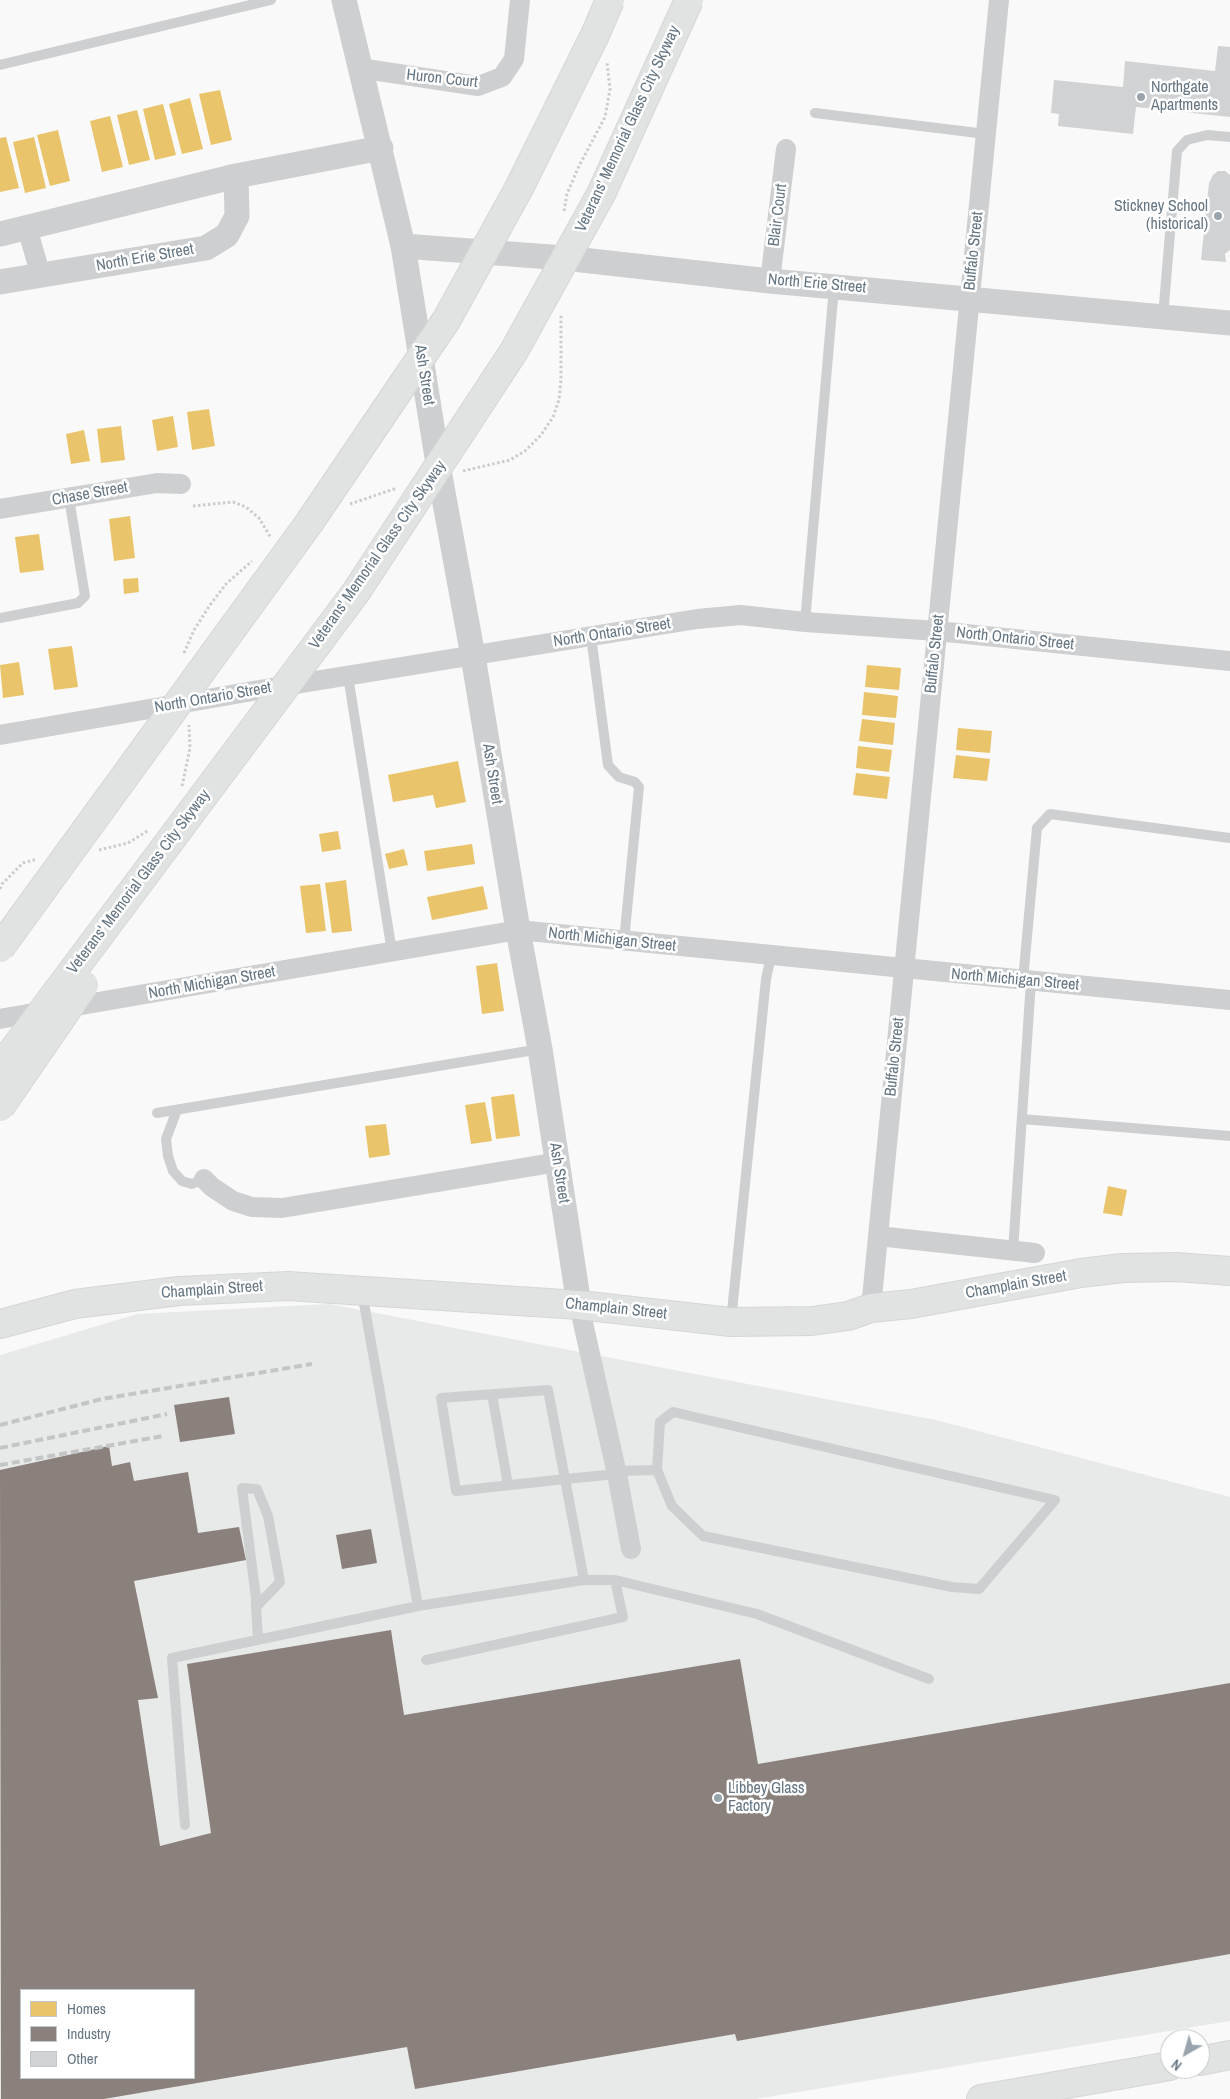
<!DOCTYPE html>
<html>
<head>
<meta charset="utf-8">
<style>
  body { margin:0 }
  #map { position:relative; width:1230px; height:2099px; overflow:hidden; background:#f9f9f9; font-family:"Archivo Narrow",sans-serif }
  canvas { display:block }
  .legend { position:absolute; left:20px; top:1989px; width:175px; height:90px; box-sizing:border-box; background:#fff; border:1px solid #c1c8cd; margin:0; padding:6px 9px; list-style:none; font-size:15px; color:#657683 }
  .legend li { display:flex; align-items:center; gap:10px; height:25px }
  .legend b { width:25px; border:1px solid #c1c8cd }
  .north { position:absolute; left:1160px; top:2029px; width:50px; height:50px; box-sizing:border-box; background:#fff; border:1px solid #c1c8cd; border-radius:50%; rotate:218deg; font-size:14px; font-weight:700; line-height:20px; text-align:center; color:#657683 }
  .north::after { content:''; display:block; margin:auto; width:18px; height:22px; background:#99a4ac; clip-path:polygon(50% 0,100% 100%,50% 72%,0 100%) }
</style>
</head>
<body>
<div id="map">
<canvas width="1230" height="2099"></canvas>
<ul class="legend">
<li><b style="height:14px;background:#e9c46a"></b>Homes</li>
<li><b style="height:14px;background:#8a817c"></b>Industry</li>
<li><b style="height:14px;background:#d0d2d3"></b>Other</li>
</ul>
<div class="north">N</div>
</div>
<script>
const c = document.querySelector('canvas').getContext('2d');
c.lineJoin = 'round';
function fillPath(path, color) { c.fillStyle = color; c.fill(path, 'evenodd'); }
const toPath = rows => new Path2D(rows.map(r => 'M' + r).join(''));
function strokePath(path, color, width, dash) { c.strokeStyle = color; c.lineWidth = width; c.lineCap = dash ? 'butt' : 'round'; c.setLineDash(dash || []); c.stroke(path); }
function drawText(font, color, halo, rows, align = 'center') {
  c.font = font + ' "Archivo Narrow",sans-serif'; c.lineWidth = 5; c.setLineDash([]); c.textBaseline = 'middle'; c.strokeStyle = halo; c.fillStyle = color; for (const [text, x, y, turn = 0] of rows) {
    c.save(); c.translate(x, y); c.rotate((+turn || 0) * Math.PI / 180); c.textAlign = isNaN(turn) ? turn : align; if (halo) c.strokeText(text, 0, 0); c.fillText(text, 0, 0); c.restore();
  }
}
fillPath(toPath([
  [329,1304,936,1420,1230,1497,1230,2021,756,2099,0,2099,0,1355,137,1314],
  [21,1990,194,1990,194,2078,21,2078]
]), '#e8e9e9');
fillPath(toPath([
  [220,90,232,140,211,145,199,94],
  [190,98,203,149,182,154,169,104],
  [163,104,176,155,155,160,143,109],
  [137,110,150,160,129,165,117,115],
  [110,116,123,167,102,172,90,121],
  [58,130,70,181,50,186,37,135],
  [6,137,19,188,0,192,0,138],
  [34,137,46,188,25,193,13,142],
  [209,409,215,446,192,450,187,412],
  [173,416,178,447,157,451,152,420],
  [121,426,125,460,101,463,97,429],
  [84,430,90,461,71,464,66,434],
  [130,516,135,558,114,561,109,519],
  [39,534,44,570,20,573,15,537],
  [138,578,139,592,124,594,123,579],
  [72,646,78,687,54,690,48,649],
  [19,662,24,695,3,698,0,665],
  [867,665,901,668,899,690,865,687],
  [864,692,898,696,896,718,862,715],
  [862,719,895,723,893,745,859,741],
  [958,728,992,731,990,753,956,750],
  [858,746,892,750,889,772,856,768],
  [956,755,990,759,987,781,953,778],
  [458,761,466,802,436,808,433,795,393,802,388,775],
  [856,773,890,777,887,799,853,795],
  [338,831,341,849,322,852,319,834],
  [472,844,475,864,427,871,424,851],
  [404,849,408,865,389,869,385,854],
  [346,880,352,931,332,933,325,883],
  [320,884,326,931,306,933,300,886],
  [483,886,488,909,432,920,427,897],
  [497,963,504,1011,482,1014,476,966],
  [514,1094,520,1136,496,1139,491,1097],
  [485,1102,492,1141,471,1144,465,1105],
  [386,1124,390,1155,369,1158,365,1126],
  [1108,1186,1127,1190,1122,1216,1103,1213]
]), '#e9c46a');
fillPath(toPath([
  [229,1397,235,1434,180,1442,174,1405],
  [109,1446,112,1466,130,1462,134,1481,188,1472,198,1533,239,1527,246,1560,134,1581,158,1698,138,1700,160,1846,211,1833,187,1664,391,1630,404,1715,740,1659,758,1764,1230,1683,1230,1954,737,2041,735,2034,415,2089,407,2047,104,2099,1,2099,0,1470],
  [21,1990,194,1990,194,2078,21,2078],
  [371,1529,377,1563,342,1569,336,1535]
]), '#8a817c');
fillPath(toPath([
  [1218,46,1230,47,1230,117,1136,107,1133,134,1058,126,1059,114,1051,113,1054,80,1123,87,1125,61,1215,71],
  [1218,171,1225,171,1230,175,1230,250,1225,254,1226,262,1201,260,1209,183,1213,175]
]), '#d0d2d3');
const secondary = toPath([
  [0,1324,75,1304,179,1291,288,1286,579,1305,731,1322,812,1321,848,1316,871,1308,911,1304,1081,1273,1123,1268,1177,1267,1230,1271]
]);
const primary = toPath([
  [1200,2061,1230,2055],
  [981,2099,1170,2066]
]);
strokePath(secondary, '#d5d6d7', 30);
strokePath(primary, '#d5d6d7', 30);
strokePath(toPath([
  [564,211,567,194,579,166,605,117,610,89,607,62],
  [463,471,510,460,525,451,541,435,553,417,559,400,561,379,561,314],
  [350,504,397,488],
  [193,506,233,502,246,507,259,518,271,538],
  [184,653,194,630,210,605,226,584,252,561],
  [182,786,190,748,189,725],
  [99,850,128,843,149,830],
  [0,889,2,884,23,863,37,859]
]), '#cbcccd', 3, [2.5, 2.5]);
strokePath(toPath([
  [0,65,271,0],
  [815,113,986,134],
  [1163,316,1177,151,1187,140,1207,135,1230,137],
  [0,618,78,603,85,596,69,498],
  [805,622,834,287],
  [591,636,608,765,619,777,635,782,639,787,624,941],
  [348,676,392,952],
  [1023,980,1037,828,1050,814,1230,838],
  [177,1110,166,1139,168,1156,173,1171,182,1181,192,1184,204,1179],
  [157,1113,540,1049],
  [1022,1119,1230,1136],
  [1013,1251,1031,981],
  [362,1292,418,1606,584,1580,565,1479,617,1474],
  [731,1321,766,979,771,956],
  [548,1390,565,1479,456,1491,441,1398,548,1390],
  [492,1394,508,1485],
  [616,1471,657,1470,672,1506,703,1536,952,1587,979,1589,1055,1500,673,1412,660,1422,657,1470],
  [584,1580,615,1580,757,1614,929,1679],
  [256,1607,280,1582,268,1516,257,1489,242,1488,256,1598,256,1607,258,1639],
  [426,1660,623,1617,615,1580],
  [185,1825,172,1658,418,1606]
]), '#cecfd0', 10);
strokePath(toPath([
  [359,68,478,86,502,77,514,59,520,0],
  [27,228,41,276],
  [770,281,786,149],
  [0,509,157,483,181,484],
  [0,735,253,691,697,619,741,615,805,622,937,631,1230,661],
  [0,1019,518,930,1230,1000],
  [204,1179,212,1187,233,1201,252,1207,282,1208,558,1162],
  [878,1236,1035,1253],
  [579,1305,617,1474,631,1549],
  [871,1308,999,0]
]), '#cecfd0', 20);
strokePath(toPath([
  [344,0,403,246,440,476,473,656,518,930,540,1049,579,1305],
  [0,234,236,176,381,148],
  [403,246,564,258,770,281,1230,323],
  [0,282,206,248,227,235,237,216,236,176]
]), '#cecfd0', 25);
strokePath(secondary, '#e1e2e2', 28);
strokePath(primary, '#e1e2e2', 28);
strokePath(toPath([
  [0,1425,102,1399,312,1364],
  [0,1448,167,1414],
  [0,1465,163,1436]
]), '#c3c5c6', 4, [8, 4]);
const motorwayBridge = toPath([
  [0,948,309,523,447,319,519,188,595,35,610,0],
  [0,1068,356,592,514,351,601,194,689,0],
  [0,1107,84,985]
]);
strokePath(motorwayBridge, '#d5d6d6', 30, []);
strokePath(motorwayBridge, '#e1e2e2', 28);
for (const [x, y, r, color] of [
  [1141,97,5,"#99a4ac"],
  [1218,216,5,"#99a4ac"],
  [718,1798,5,"#99a4ac"]
]) { const dot = new Path2D(); dot.arc(x, y, r, 0, 2 * Math.PI); c.fillStyle = color; c.fill(dot); strokePath(dot, '#fff', 2); }
drawText('16px', '#657683', '#fff', [
  ["Huron Court",442,79,6],
  ["Veterans' Memorial Glass City Skyway",628,129,-65],
  ["Blair Court",778,215,-83],
  ["Buffalo Street",974,251,-84],
  ["North Erie Street",145,258,-10],
  ["North Erie Street",817,284,5],
  ["Ash Street",424,375,81],
  ["Chase Street",90,494,-10],
  ["Veterans' Memorial Glass City Skyway",378,555,-55],
  ["North Ontario Street",612,633,-9],
  ["North Ontario Street",1015,639,6],
  ["Buffalo Street",935,654,-84],
  ["North Ontario Street",213,698,-10],
  ["Ash Street",492,774,81],
  ["Veterans' Memorial Glass City Skyway",139,882,-53],
  ["North Michigan Street",612,940,6],
  ["North Michigan Street",1015,980,5],
  ["North Michigan Street",212,983,-10],
  ["Buffalo Street",895,1057,-84],
  ["Ash Street",559,1173,81],
  ["Champlain Street",1016,1285,-10],
  ["Champlain Street",212,1290,-4],
  ["Champlain Street",616,1309,6]
]);
drawText('16px', '#657683', '#fff', [
  ["Northgate",1151,88],
  ["Apartments",1151,106],
  ["Stickney School",1208,207,"right"],
  ["(historical)",1208,225,"right"],
  ["Libbey Glass",728,1789],
  ["Factory",728,1807]
], 'left');
</script>
</body>
</html>
